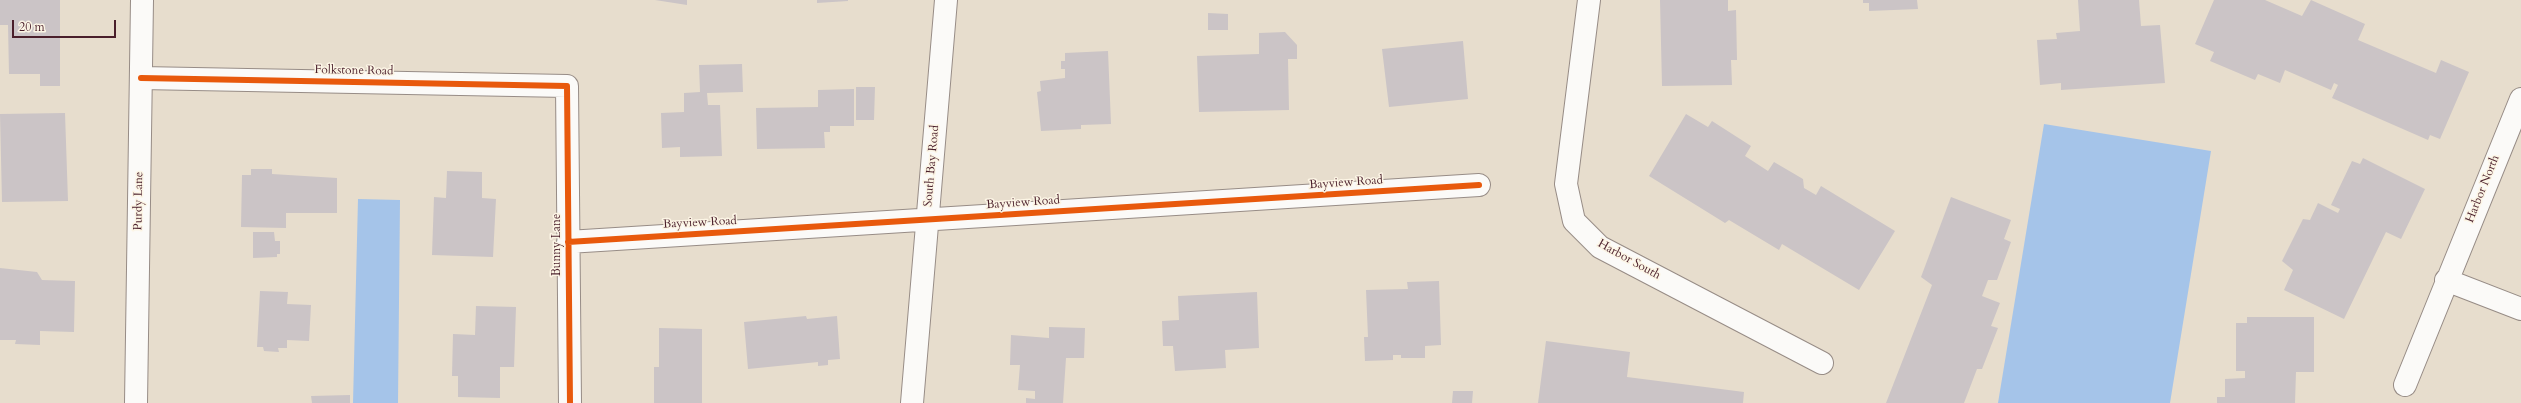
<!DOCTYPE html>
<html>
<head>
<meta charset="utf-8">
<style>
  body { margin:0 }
  #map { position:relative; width:2521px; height:403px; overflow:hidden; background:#e7ddcd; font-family:Cardo,serif }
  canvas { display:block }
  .scale { position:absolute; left:12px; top:20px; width:104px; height:18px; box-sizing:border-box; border:2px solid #4a1f2b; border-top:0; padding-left:5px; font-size:12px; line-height:14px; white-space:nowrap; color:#4a1f2b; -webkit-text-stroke:3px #fcf5e5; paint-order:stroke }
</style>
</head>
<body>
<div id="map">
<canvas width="2521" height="403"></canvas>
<div class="scale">20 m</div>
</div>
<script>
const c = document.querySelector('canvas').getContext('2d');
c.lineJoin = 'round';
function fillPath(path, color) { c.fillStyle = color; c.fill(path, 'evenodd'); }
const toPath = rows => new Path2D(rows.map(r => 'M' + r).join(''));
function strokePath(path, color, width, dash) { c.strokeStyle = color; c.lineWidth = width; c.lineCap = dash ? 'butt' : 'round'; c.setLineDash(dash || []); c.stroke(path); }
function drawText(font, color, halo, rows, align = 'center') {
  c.font = font + ' Cardo,serif'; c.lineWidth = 3; c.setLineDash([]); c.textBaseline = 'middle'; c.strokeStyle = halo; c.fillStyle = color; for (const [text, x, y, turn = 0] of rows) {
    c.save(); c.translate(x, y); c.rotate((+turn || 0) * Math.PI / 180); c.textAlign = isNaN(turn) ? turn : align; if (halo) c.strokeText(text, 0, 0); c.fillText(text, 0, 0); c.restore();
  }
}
fillPath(toPath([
  [2044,124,2211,151,2170,403,1998,403],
  [358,199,400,200,398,403,353,403]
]), '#a5c4e9');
fillPath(toPath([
  [0,0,60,0,60,86,40,86,40,74,9,74,8,25,0,25],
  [655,0,687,0,687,5],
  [817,0,848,0,848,1,817,3],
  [1660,0,1728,0,1728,11,1736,10,1737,60,1731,60,1732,85,1662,86],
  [1863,0,1917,0,1918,9,1869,11,1869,3,1863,3],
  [2078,0,2139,0,2141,26,2160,25,2165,83,2061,90,2061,83,2040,85,2037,40,2057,39,2056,33,2080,31],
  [2214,0,2265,0,2302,16,2311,0,2365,24,2358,40,2436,73,2441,60,2469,72,2440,139,2430,135,2428,140,2332,98,2338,85,2334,83,2331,90,2285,70,2280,83,2258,74,2255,80,2210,61,2214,52,2195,44],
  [1208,13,1228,14,1228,30,1208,30],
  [1285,32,1297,45,1297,59,1288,59,1289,110,1199,112,1197,56,1259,54,1259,33],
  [1463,41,1468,99,1389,107,1382,49],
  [1108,51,1111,124,1081,125,1081,129,1041,131,1037,92,1041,91,1040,81,1065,78,1065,69,1061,69,1061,61,1065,61,1065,53],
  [742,64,743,92,707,93,708,105,720,105,722,156,680,157,680,147,662,148,661,113,684,112,684,93,700,92,699,65],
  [856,87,875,87,874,120,856,120],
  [854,89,854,126,830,126,830,132,824,132,825,148,757,149,756,108,818,107,818,90],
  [65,113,68,201,2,202,0,114],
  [1686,114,1708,127,1712,121,1751,146,1745,156,1768,171,1774,162,1803,179,1804,188,1816,195,1821,186,1895,231,1859,290,1782,244,1779,250,1729,220,1725,223,1649,176],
  [2363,158,2425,189,2401,239,2386,232,2344,319,2284,290,2293,270,2282,261,2303,219,2310,220,2318,203,2338,213,2340,209,2331,205,2352,161,2360,164],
  [251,169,272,169,272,174,337,178,337,213,286,213,286,228,241,227,242,175,251,175],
  [447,171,482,172,482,198,496,199,493,257,432,255,434,197,446,198],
  [1951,197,2011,220,2004,239,2011,242,1997,280,1988,280,1982,296,2000,303,1991,326,1998,328,1982,369,1977,369,1964,403,1886,403,1932,285,1921,277],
  [253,232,274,232,275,241,280,241,280,254,277,254,277,257,253,258],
  [0,268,37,272,42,280,75,281,74,332,40,331,40,345,15,344,16,340,0,340],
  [1439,281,1441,345,1425,346,1425,358,1401,358,1401,355,1393,355,1393,360,1365,361,1364,337,1368,337,1366,290,1408,289,1407,282],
  [260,291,288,292,287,304,311,305,309,341,287,340,287,348,278,348,279,352,264,351,263,347,257,347],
  [1257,292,1259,348,1225,350,1226,368,1175,371,1173,346,1163,346,1162,321,1179,320,1178,296],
  [476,306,516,307,514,367,500,367,500,398,458,397,458,376,452,376,453,334,475,335],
  [806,316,807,319,837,316,840,359,828,360,828,365,818,366,818,362,748,369,744,322],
  [2247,317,2314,317,2314,372,2296,372,2295,403,2217,403,2217,397,2225,397,2225,379,2245,378,2245,371,2236,371,2236,323,2247,323],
  [1049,327,1085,328,1084,358,1066,358,1063,403,1026,403,1026,398,1035,399,1035,391,1018,390,1020,365,1010,365,1011,335,1049,338],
  [659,328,702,329,702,403,654,403,654,367,659,367],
  [1546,341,1630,352,1627,377,1744,392,1743,403,1538,403],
  [1453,391,1473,391,1472,403,1452,403],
  [350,395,350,403,312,403,311,396]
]), '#cbc4c6');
const street = toPath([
  [1589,0,1566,184,1574,221,1600,247,1822,363],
  [141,78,567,86,570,403],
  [568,242,1479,185],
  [2446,280,2521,309],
  [2405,385,2521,99],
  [136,403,142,0],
  [912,403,946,0]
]);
strokePath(street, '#978c86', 24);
strokePath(street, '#fbfaf8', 22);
strokePath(toPath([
  [141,78,567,86,570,403],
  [568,242,1479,185]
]), '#e8590c', 6);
drawText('12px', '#4a1f2b', '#fcf5e5', [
  ["Folkstone Road",354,71,1],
  ["South Bay Road",932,166,-85],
  ["Bayview Road",1346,183,-4],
  ["Harbor North",2483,189,-68],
  ["Purdy Lane",139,201,-89],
  ["Bayview Road",1023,203,-4],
  ["Bayview Road",700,223,-3],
  ["Bunny Lane",557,245,-90],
  ["Harbor South",1629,260,29]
]);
</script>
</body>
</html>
